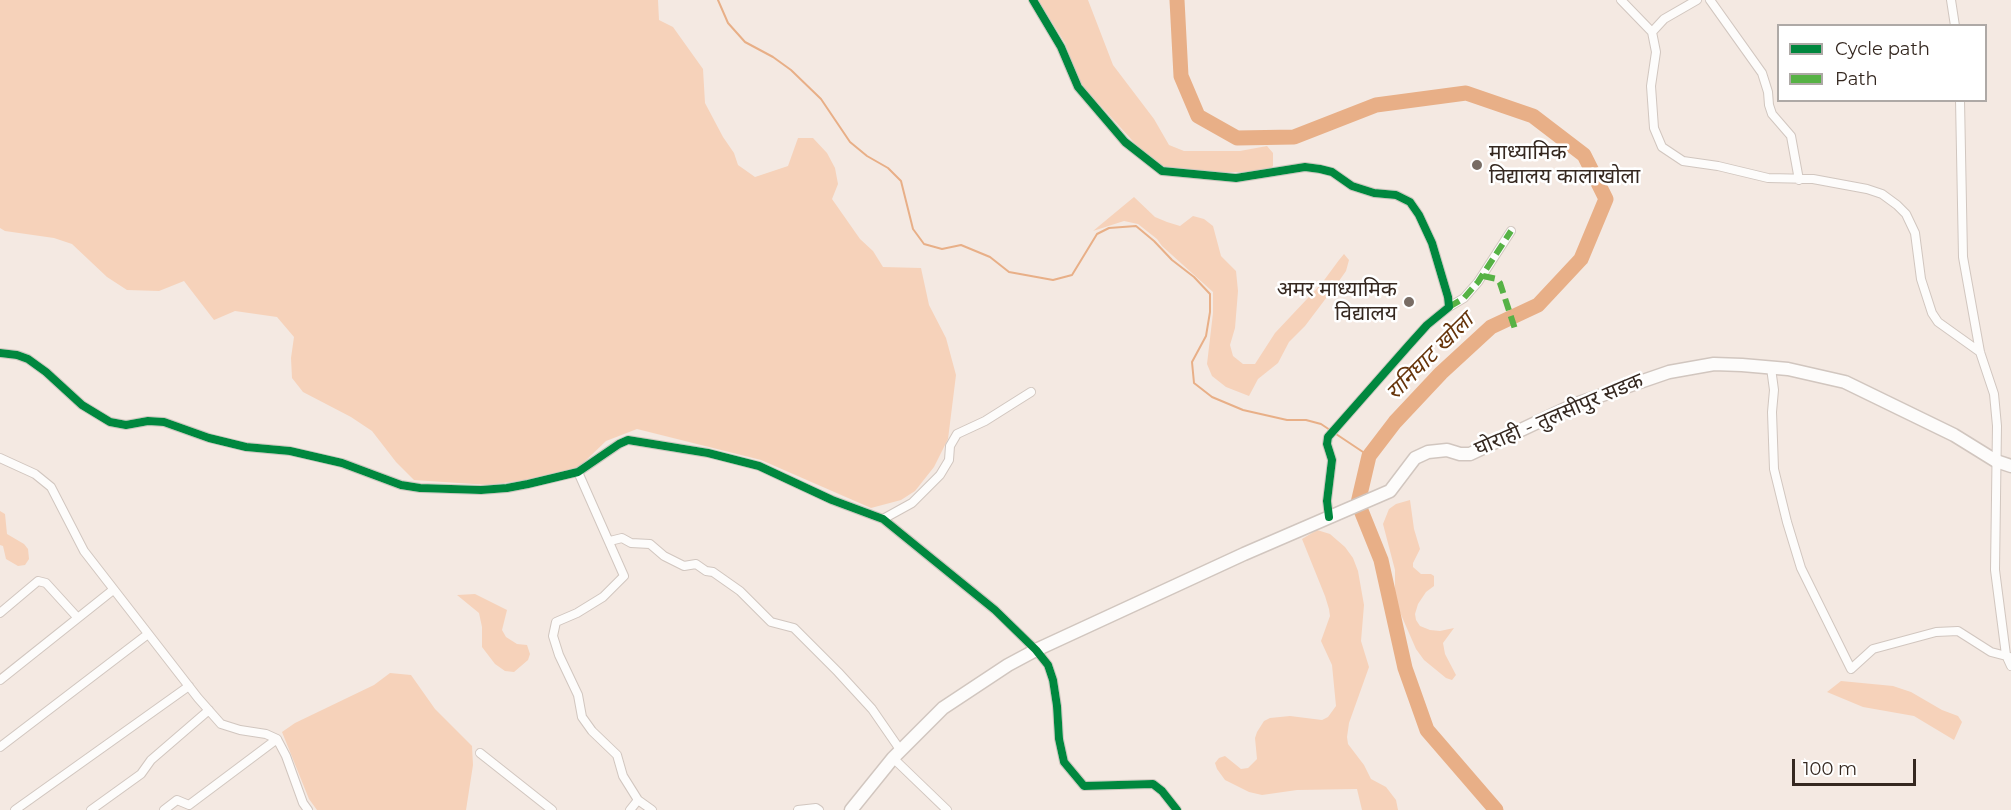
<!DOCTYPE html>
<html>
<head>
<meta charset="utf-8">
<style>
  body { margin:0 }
  #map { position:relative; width:2011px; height:810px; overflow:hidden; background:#f4e9e2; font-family:Montserrat,sans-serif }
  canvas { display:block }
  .legend { position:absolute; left:1777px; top:24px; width:210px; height:78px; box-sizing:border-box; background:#fff; border:2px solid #aea9a6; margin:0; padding:8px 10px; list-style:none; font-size:18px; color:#352820 }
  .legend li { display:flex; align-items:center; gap:12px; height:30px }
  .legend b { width:30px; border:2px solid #aea9a6 }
  .scale { position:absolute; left:1792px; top:759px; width:124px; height:27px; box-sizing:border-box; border:3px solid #352820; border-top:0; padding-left:8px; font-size:18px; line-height:21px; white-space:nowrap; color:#352820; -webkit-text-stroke:4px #fff; paint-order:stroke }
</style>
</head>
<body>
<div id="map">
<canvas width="2011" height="810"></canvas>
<ul class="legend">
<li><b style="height:8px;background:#00873e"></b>Cycle path</li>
<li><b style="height:8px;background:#56b245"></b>Path</li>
</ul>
<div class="scale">100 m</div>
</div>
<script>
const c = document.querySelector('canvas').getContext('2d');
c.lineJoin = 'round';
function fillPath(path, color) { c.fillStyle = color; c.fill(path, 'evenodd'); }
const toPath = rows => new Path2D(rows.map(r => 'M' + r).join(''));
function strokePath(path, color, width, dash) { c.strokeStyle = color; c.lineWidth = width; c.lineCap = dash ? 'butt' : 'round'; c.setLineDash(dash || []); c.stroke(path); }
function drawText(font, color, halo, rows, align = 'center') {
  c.font = font + ' Montserrat,"Noto Sans Devanagari",sans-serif'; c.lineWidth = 5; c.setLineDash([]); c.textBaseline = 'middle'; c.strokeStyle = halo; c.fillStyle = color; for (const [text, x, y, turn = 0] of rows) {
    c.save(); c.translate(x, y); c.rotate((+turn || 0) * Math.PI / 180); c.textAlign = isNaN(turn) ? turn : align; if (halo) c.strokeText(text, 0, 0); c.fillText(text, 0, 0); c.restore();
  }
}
fillPath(toPath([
  [0,0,658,0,659,20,673,27,703,69,705,103,723,137,734,153,738,165,755,177,788,166,798,138,813,138,827,153,835,168,838,184,832,199,860,239,873,251,883,267,921,268,929,305,946,338,956,375,948,439,934,467,915,491,901,500,871,508,761,460,637,429,606,441,579,467,546,477,489,485,414,480,396,462,372,431,351,417,303,392,292,378,291,358,294,337,277,317,235,311,214,320,184,281,159,291,127,290,107,277,72,244,54,238,5,231,0,228],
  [1038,0,1088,0,1113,65,1154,119,1169,145,1184,151,1240,151,1267,146,1273,153,1273,166,1269,170,1241,172,1187,172,1163,167,1150,160,1080,83,1065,43],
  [1134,197,1155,217,1167,222,1180,226,1193,216,1204,219,1213,226,1221,256,1236,271,1238,291,1235,328,1230,345,1233,356,1243,364,1255,364,1275,333,1322,283,1339,260,1344,254,1349,260,1346,271,1339,281,1305,326,1289,342,1278,363,1258,379,1249,396,1226,387,1212,376,1207,364,1213,313,1213,292,1162,246,1157,239,1138,224,1124,221,1093,231],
  [1410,500,1414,529,1420,549,1413,563,1413,567,1421,574,1431,574,1434,576,1434,586,1426,592,1418,604,1415,614,1416,620,1420,626,1430,630,1440,631,1454,628,1443,643,1445,654,1456,675,1452,680,1446,678,1424,660,1416,649,1395,601,1395,570,1383,524,1389,509,1396,504],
  [0,511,5,514,7,534,24,544,28,549,29,559,25,565,18,566,6,559,3,546,0,545],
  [1317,530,1330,534,1345,547,1353,558,1358,571,1364,605,1361,641,1369,667,1349,723,1347,737,1348,744,1364,765,1371,779,1386,787,1396,800,1398,810,1362,810,1357,789,1297,790,1262,795,1249,792,1225,780,1217,769,1215,763,1219,758,1225,756,1241,769,1248,768,1257,759,1255,738,1257,732,1264,721,1270,718,1290,716,1322,720,1328,717,1336,706,1332,665,1321,641,1330,616,1329,609,1325,596,1302,539],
  [475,594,507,610,502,630,506,637,517,644,527,645,530,654,528,660,514,672,505,671,495,664,482,647,482,627,479,613,457,595],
  [390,673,411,675,435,709,472,746,473,765,466,810,317,810,309,799,282,732,295,723,374,685],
  [1841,681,1893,686,1911,692,1942,710,1958,716,1962,722,1954,740,1914,716,1863,707,1827,692]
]), '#f6d2ba');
strokePath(toPath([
  [718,0,728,23,745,42,773,57,791,70,821,99,850,142,867,156,888,168,901,181,913,229,924,244,942,249,961,245,990,257,1009,272,1053,280,1072,275,1097,234,1109,228,1136,226,1154,241,1172,260,1194,277,1210,294,1210,312,1206,336,1192,362,1194,383,1212,397,1243,410,1287,420,1306,420,1321,424,1369,456]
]), '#e8af87', 2);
strokePath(toPath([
  [1177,0,1181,76,1198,116,1237,138,1294,137,1376,105,1466,93,1533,116,1584,155,1606,199,1581,259,1538,305,1491,327,1441,373,1395,422,1369,456,1358,503,1381,560,1405,668,1427,730,1496,810]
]), '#e8af87', 15);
const street = toPath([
  [1033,0,1061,47,1078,87,1125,142,1162,171,1236,178,1305,167,1320,169,1332,172,1352,186,1374,193,1396,195,1410,202,1419,215,1432,243,1448,297,1449,307,1427,325,1409,345,1328,437,1327,444,1332,460,1327,501,1329,517],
  [1621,0,1652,32,1656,52,1651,86,1654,128,1662,147,1683,161,1718,166,1768,178,1813,179,1867,189,1882,194,1897,205,1906,214,1915,233,1921,279,1932,313,1938,322,1980,352],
  [1710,0,1762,73,1768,92,1769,105,1772,114,1791,136,1799,180],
  [1951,0,1955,26],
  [1652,32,1664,19,1697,0],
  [1960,100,1963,257,1980,352,1994,394,1997,426,1995,570,2006,655,2011,666],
  [1449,307,1464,298,1478,282,1511,231],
  [0,353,17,355,28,359,46,372,82,405,110,422,126,425,148,421,164,422,209,438,246,447,290,451,342,463,401,485,420,488,481,490,507,488,528,484,578,472,619,444,628,440,708,453,759,466,832,500,883,519,995,610,1036,650,1048,665,1053,680,1057,706,1059,739,1064,762,1084,786,1153,784,1162,791,1177,810],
  [1771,368,1774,390,1772,412,1774,469,1787,522,1801,568,1851,669,1873,649,1936,632,1958,631,1991,652,2010,657],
  [0,458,35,474,51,487,84,551,198,698,221,724,240,730,266,734,277,739,286,756,303,803,308,810],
  [578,472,624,576,603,597,577,613,556,622,553,636,559,655,578,695,582,717,592,731,617,755,623,776,638,800,652,810],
  [883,519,912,503,940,475,949,460,950,446,957,434,985,421,1031,392],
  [610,541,622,538,631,543,650,544,664,556,684,566,696,564,706,571,713,572,740,591,771,622,794,628,838,672,872,709,901,751],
  [0,613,38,581,46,583,77,617],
  [0,680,113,590],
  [0,747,148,634],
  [480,753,552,810],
  [893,758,947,810],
  [15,810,189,686],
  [91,810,141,774,151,760,209,710],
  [164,810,177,800,189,805,277,739],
  [630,810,638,800],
  [798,810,816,808,819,810]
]);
const primary = toPath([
  [851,810,893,758,943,708,1008,665,1036,650,1244,554,1390,491,1415,458,1428,452,1447,450,1460,454,1470,454,1576,404,1669,372,1714,364,1742,365,1788,369,1845,382,1954,435,1996,461,2011,466]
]);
strokePath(street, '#d1c6bf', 10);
strokePath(primary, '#d1c6bf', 15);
strokePath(street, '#fdfcfb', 8);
strokePath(primary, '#fdfcfb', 12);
strokePath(toPath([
  [1483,276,1497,279,1500,283,1515,329],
  [1449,307,1464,298,1478,282,1511,231]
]), '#56b245', 6, [12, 6]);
strokePath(toPath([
  [1033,0,1061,47,1078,87,1125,142,1162,171,1236,178,1305,167,1320,169,1332,172,1352,186,1374,193,1396,195,1410,202,1419,215,1432,243,1448,297,1449,307,1427,325,1409,345,1328,437,1327,444,1332,460,1327,501,1329,517],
  [0,353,17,355,28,359,46,372,82,405,110,422,126,425,148,421,164,422,209,438,246,447,290,451,342,463,401,485,420,488,481,490,507,488,528,484,578,472,619,444,628,440,708,453,759,466,832,500,883,519,995,610,1036,650,1048,665,1053,680,1057,706,1059,739,1064,762,1084,786,1153,784,1162,791,1177,810]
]), '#00873e', 8);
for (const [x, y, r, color] of [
  [1477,165,6,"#786c64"],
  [1409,302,6,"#786c64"]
]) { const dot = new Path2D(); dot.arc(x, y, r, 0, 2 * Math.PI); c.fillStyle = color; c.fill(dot); strokePath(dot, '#fff', 2); }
drawText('21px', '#352820', '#fff', [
  ["माध्यामिक",1489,153],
  ["विद्यालय कालाखोला",1489,177],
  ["अमर माध्यामिक",1397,290,"right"],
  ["विद्यालय",1397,314,"right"]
], 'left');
drawText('21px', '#352820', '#fff', [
  ["घोराही - तुलसीपुर सडक",1559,415,-23]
]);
drawText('italic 22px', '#66340a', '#fff', [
  ["रानिघाट खोला",1430,357,-45]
]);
</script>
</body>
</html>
